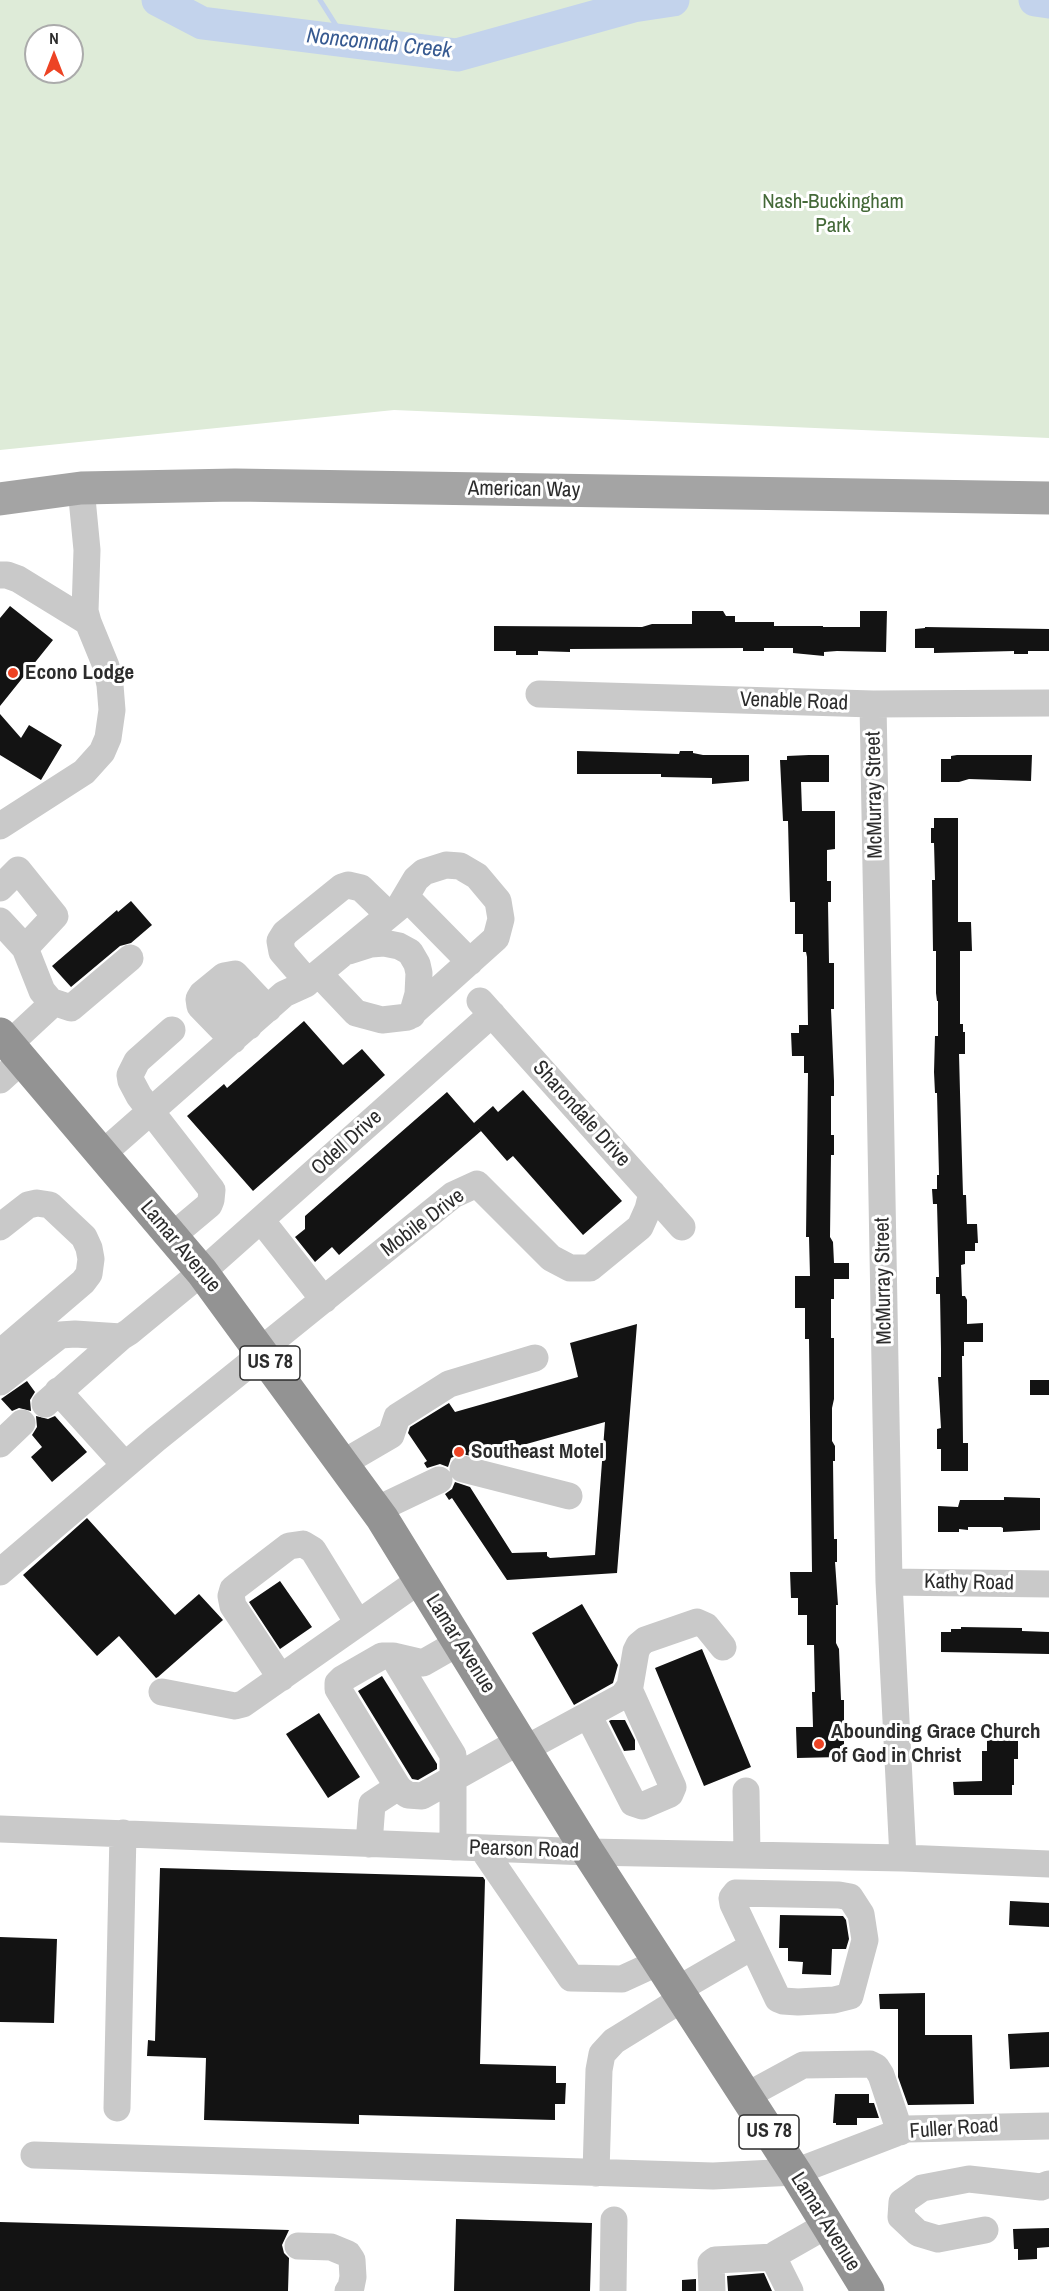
<!DOCTYPE html>
<html>
<head>
<meta charset="utf-8">
<style>
  body { margin:0 }
  #map { position:relative; width:1049px; height:2291px; overflow:hidden; background:#fff; font-family:"Archivo Narrow",sans-serif }
  canvas { display:block }
  .north { position:absolute; left:24px; top:24px; width:60px; height:60px; box-sizing:border-box; background:#fff; border:2px solid #ababab; border-radius:50%; rotate:0deg; font-size:16px; font-weight:700; line-height:24px; text-align:center; color:#2c2c2c }
  .north::after { content:''; display:block; margin:auto; width:21px; height:27px; background:#ed4324; clip-path:polygon(50% 0,100% 100%,50% 72%,0 100%) }
</style>
</head>
<body>
<div id="map">
<canvas width="1049" height="2291"></canvas>
<div class="north">N</div>
</div>
<script>
const c = document.querySelector('canvas').getContext('2d');
c.lineJoin = 'round';
function fillPath(path, color) { c.fillStyle = color; c.fill(path, 'evenodd'); }
const toPath = rows => new Path2D(rows.map(r => 'M' + r).join(''));
function strokePath(path, color, width, dash) { c.strokeStyle = color; c.lineWidth = width; c.lineCap = dash ? 'butt' : 'round'; c.setLineDash(dash || []); c.stroke(path); }
function drawText(font, color, halo, rows, align = 'center') {
  c.font = font + ' "Archivo Narrow",sans-serif'; c.lineWidth = 6; c.setLineDash([]); c.textBaseline = 'middle'; c.strokeStyle = halo; c.fillStyle = color; for (const [text, x, y, turn = 0] of rows) {
    c.save(); c.translate(x, y); c.rotate((+turn || 0) * Math.PI / 180); c.textAlign = isNaN(turn) ? turn : align; if (halo) c.strokeText(text, 0, 0); c.fillText(text, 0, 0); c.restore();
  }
}
fillPath(toPath([
  [0,0,1049,0,1049,438,394,410,0,450],
  [36,36,72,36,72,72,36,72]
]), '#deebd8');
strokePath(toPath([
  [320,0,346,41]
]), '#c3d3ec', 5);
strokePath(toPath([
  [158,0,202,23,457,55,633,6,673,0],
  [1035,0,1049,2]
]), '#c3d3ec', 33);
fillPath(toPath([
  [10,606,53,640,0,706,0,618],
  [692,611,723,611,726,616,735,616,735,622,774,622,774,626,823,626,823,627,860,627,860,611,887,611,886,652,837,651,824,652,824,656,793,653,793,648,764,648,764,651,743,651,743,648,570,649,570,652,538,651,538,655,516,655,516,651,494,651,494,626,642,627,652,624,692,624],
  [925,627,1049,629,1049,651,1028,651,1028,654,1014,654,1014,651,934,653,934,648,915,648,915,629,925,628],
  [0,714,21,738,29,725,62,745,41,780,0,755],
  [577,751,679,754,680,751,693,751,693,753,703,755,749,755,749,781,712,784,712,778,661,777,661,774,577,774],
  [809,755,829,755,829,782,801,782,802,811,835,811,835,849,827,850,827,881,831,881,831,902,828,902,829,963,834,963,834,1009,831,1009,834,1081,834,1096,831,1096,831,1135,834,1135,834,1155,831,1155,830,1237,833,1242,834,1263,849,1263,849,1279,834,1279,834,1299,831,1299,831,1338,834,1338,834,1399,832,1408,832,1441,835,1446,835,1461,833,1461,834,1539,837,1539,837,1562,835,1562,838,1605,836,1605,836,1643,839,1649,841,1700,844,1700,844,1746,840,1746,840,1757,797,1758,796,1727,813,1727,812,1692,815,1692,814,1645,807,1645,807,1615,798,1615,798,1598,791,1598,790,1572,812,1572,809,1339,805,1339,805,1308,795,1308,795,1276,810,1276,809,1237,806,1237,808,1073,804,1073,804,1056,792,1056,791,1033,799,1033,799,1025,808,1025,807,957,806,952,803,952,803,934,795,934,795,902,790,902,788,821,783,821,780,760,787,760,787,756],
  [957,755,1032,755,1031,781,969,779,959,782,941,782,941,759,951,759,951,756],
  [934,818,958,818,958,922,971,922,972,951,960,951,960,1024,963,1024,963,1032,965,1032,965,1054,959,1054,960,1092,963,1195,966,1195,967,1224,977,1224,978,1243,975,1243,975,1251,965,1251,965,1264,961,1265,962,1296,965,1296,967,1300,967,1324,983,1323,983,1342,964,1342,964,1356,962,1356,963,1443,968,1443,968,1471,941,1471,941,1449,937,1449,937,1429,941,1428,938,1377,941,1377,941,1349,940,1294,936,1294,936,1277,939,1277,937,1204,933,1204,932,1189,937,1189,937,1175,939,1175,937,1093,935,1093,934,1072,935,1036,938,1036,938,1001,937,1001,936,993,936,951,933,951,932,880,935,880,934,843,931,843,931,828,934,828],
  [131,901,152,925,131,943,120,946,71,987,52,966,117,910,118,912],
  [304,1021,343,1065,362,1049,385,1075,253,1191,187,1116,224,1084,227,1088],
  [523,1090,622,1201,583,1235,513,1156,507,1161,474,1123,493,1106,498,1112],
  [447,1092,481,1131,339,1255,332,1247,315,1262,295,1237,305,1229,305,1216],
  [637,1324,617,1573,507,1580,452,1498,449,1500,445,1494,452,1489,455,1482,470,1487,512,1553,547,1552,547,1556,550,1558,595,1555,605,1422,480,1457,459,1454,451,1458,448,1467,440,1464,427,1468,424,1463,427,1461,408,1433,410,1427,449,1403,455,1412,578,1377,570,1343],
  [1030,1380,1049,1380,1049,1395,1030,1395],
  [27,1381,35,1392,30,1400,31,1411,19,1408,12,1411,1,1399],
  [36,1416,48,1419,55,1416,87,1452,52,1482,31,1457,42,1447,32,1435,37,1427],
  [1004,1497,1040,1498,1040,1530,1003,1532,1003,1528,1001,1527,968,1527,968,1530,959,1529,959,1532,938,1532,938,1506,958,1507,960,1500,1004,1500],
  [87,1518,175,1615,199,1594,223,1620,158,1677,156,1678,119,1636,97,1656,23,1575],
  [280,1581,312,1627,280,1649,249,1602],
  [582,1604,618,1665,613,1683,574,1705,532,1633],
  [961,1627,1022,1628,1022,1631,1049,1632,1049,1654,941,1652,941,1632,951,1632,951,1629,961,1629],
  [702,1649,751,1767,704,1786,655,1668],
  [382,1676,437,1764,437,1769,418,1780,412,1779,358,1691],
  [319,1713,360,1777,328,1798,286,1734],
  [611,1720,625,1720,635,1740,635,1750,624,1751,609,1721],
  [987,1733,1007,1733,1007,1737,1018,1737,1018,1759,1014,1759,1014,1785,1012,1785,1012,1795,954,1795,953,1782,982,1781,982,1751,987,1751],
  [160,1868,483,1877,485,1880,480,2064,556,2066,556,2083,566,2083,565,2104,555,2104,555,2120,359,2115,359,2124,204,2120,206,2058,147,2056,148,2040,155,2041],
  [1010,1901,1049,1903,1049,1927,1009,1925],
  [780,1915,843,1916,846,1920,849,1939,846,1949,832,1949,831,1975,802,1974,803,1962,788,1961,788,1948,779,1948],
  [0,1937,57,1939,54,2023,0,2022],
  [925,1993,925,2035,972,2035,974,2104,908,2105,898,2077,898,2009,880,2009,879,1994],
  [1049,2032,1049,2067,1010,2069,1008,2034],
  [835,2094,869,2094,869,2103,874,2103,879,2118,857,2118,857,2125,836,2125,836,2123,833,2123],
  [456,2219,592,2223,590,2291,454,2291],
  [0,2222,289,2230,282,2245,284,2253,289,2258,288,2291,0,2291],
  [1049,2228,1049,2247,1037,2248,1037,2259,1018,2260,1018,2249,1014,2249,1013,2229],
  [764,2273,772,2291,728,2291,727,2276],
  [696,2279,696,2291,682,2291,682,2280]
]), '#131313');
strokePath(toPath([
  [0,575,7,575,18,579,88,622],
  [539,694,873,704,1049,703],
  [873,704,889,1582,903,1858],
  [0,826,84,772,102,752,108,738,112,710,110,685,106,666,88,622,85,611,87,550,81,488],
  [0,888,18,870,55,916,25,948],
  [406,897,470,962],
  [0,921,25,948,42,991,53,1004],
  [349,951,371,944,384,943,399,946,410,952,417,964,419,973,418,994,412,1015],
  [308,982,282,952,280,941,285,933,342,887,348,885,361,888,389,915],
  [213,985,249,1026],
  [480,1001,682,1227],
  [233,1040,200,1006,199,999,202,994,224,976,235,974,268,1009],
  [9,1044,50,1006,56,1003,71,1008,130,958],
  [0,1080,22,1060],
  [102,1154,284,994,306,984,308,982,400,906,416,879,424,872,446,865,460,866,477,876,498,901,501,919,496,938,408,1017,382,1020,356,1013,319,974],
  [261,1220,324,1300],
  [0,1227,28,1205,37,1203,50,1205,84,1237,89,1248,91,1259,89,1274,83,1282,0,1353],
  [172,1236,209,1205,211,1200,212,1190,139,1096,131,1081,130,1075,137,1061,172,1030],
  [261,1350,453,1195,477,1184,551,1258,570,1268,590,1268,640,1227,648,1209,652,1193],
  [0,1382,60,1335,75,1334,121,1337,129,1332,202,1272,492,1014],
  [58,1391,125,1465],
  [45,1404,121,1337],
  [0,1444,22,1423],
  [343,1463,391,1435,397,1417,449,1384,535,1358],
  [463,1469,569,1496],
  [376,1510,439,1480],
  [0,1572,156,1439,263,1353],
  [889,1582,1049,1584],
  [458,1643,423,1663,393,1656,382,1656,342,1679,338,1683,338,1689,399,1789,408,1795,422,1796,520,1741],
  [393,1656,453,1755,453,1847],
  [281,1678,233,1606,231,1596,233,1589,238,1585,289,1546,303,1544,313,1550,358,1623],
  [162,1692,235,1706,243,1704,420,1580],
  [588,1715,633,1803,642,1806,670,1794,673,1787,629,1689],
  [525,1749,623,1696,630,1686,636,1651,639,1645,645,1640,697,1622,706,1626,723,1647],
  [746,1791,747,1855],
  [0,1829,588,1852,903,1858,1049,1864],
  [369,1844,372,1804,398,1787],
  [482,1848,571,1978,622,1979,659,1962],
  [736,1893,839,1895,850,1897,861,1914,865,1940,850,1996,834,2000,798,2002,783,2001,778,1999,733,1904,732,1898,736,1893],
  [677,1990,753,1946],
  [746,2096,803,2065,870,2064,876,2067,881,2075,900,2132],
  [117,2108,123,1833],
  [34,2155,713,2176,795,2172,907,2129,1049,2126],
  [596,2173,599,2070,602,2054,614,2041,682,1999],
  [985,2230,938,2239,918,2233,901,2217,902,2202,922,2188,969,2179,1041,2187,1049,2184],
  [298,2246,331,2247,348,2254,352,2260,353,2277,351,2287,348,2291],
  [613,2291,614,2220],
  [712,2291,711,2263,715,2260,775,2257],
  [790,2291,776,2263,776,2254,827,2225]
]), '#c9c9c9', 27);
strokePath(toPath([
  [0,499,81,488,235,485,1049,498]
]), '#a4a4a4', 33);
strokePath(toPath([
  [0,1034,202,1272,382,1518,588,1852,795,2172,868,2291]
]), '#939393', 33);
for (const [x, y, r, color] of [
  [13,673,6,"#ed4324"],
  [459,1452,6,"#ed4324"],
  [819,1744,6,"#ed4324"]
]) { const dot = new Path2D(); dot.arc(x, y, r, 0, 2 * Math.PI); c.fillStyle = color; c.fill(dot); strokePath(dot, '#fff', 2); }
for (const [x, y, w] of [
  [270,1363,60],
  [769,2132,60]
]) { const box = new Path2D(); box.roundRect(x - w / 2, y - 17, w, 34, 4.5); c.fillStyle = '#fff'; c.fill(box); strokePath(box, '#2c2c2c', 1.5); }
drawText('bold 20px', '#2c2c2c', null, [
  ["US 78",270,1363],
  ["US 78",769,2132]
]);
drawText('21px', '#446938', '#fff', [
  ["Nash-Buckingham",833,202],
  ["Park",833,226]
]);
drawText('21px', '#2c2c2c', '#fff', [
  ["American Way",524,490,1],
  ["Venable Road",794,702,2],
  ["McMurray Street",875,795,-91],
  ["Sharondale Drive",581,1114,48],
  ["Odell Drive",347,1143,-42],
  ["Mobile Drive",423,1223,-37],
  ["Lamar Avenue",180,1247,50],
  ["McMurray Street",884,1281,-91],
  ["Kathy Road",969,1583,1],
  ["Lamar Avenue",460,1644,58],
  ["Pearson Road",524,1850,2],
  ["Fuller Road",954,2129,-4],
  ["Lamar Avenue",825,2222,58]
]);
drawText('bold 21px', '#2c2c2c', '#fff', [
  ["Econo Lodge",25,673],
  ["Southeast Motel",471,1452],
  ["Abounding Grace Church",831,1732],
  ["of God in Christ",831,1756]
], 'left');
drawText('italic 22px', '#375a91', '#fff', [
  ["Nonconnah Creek",379,44,6]
]);
</script>
</body>
</html>
